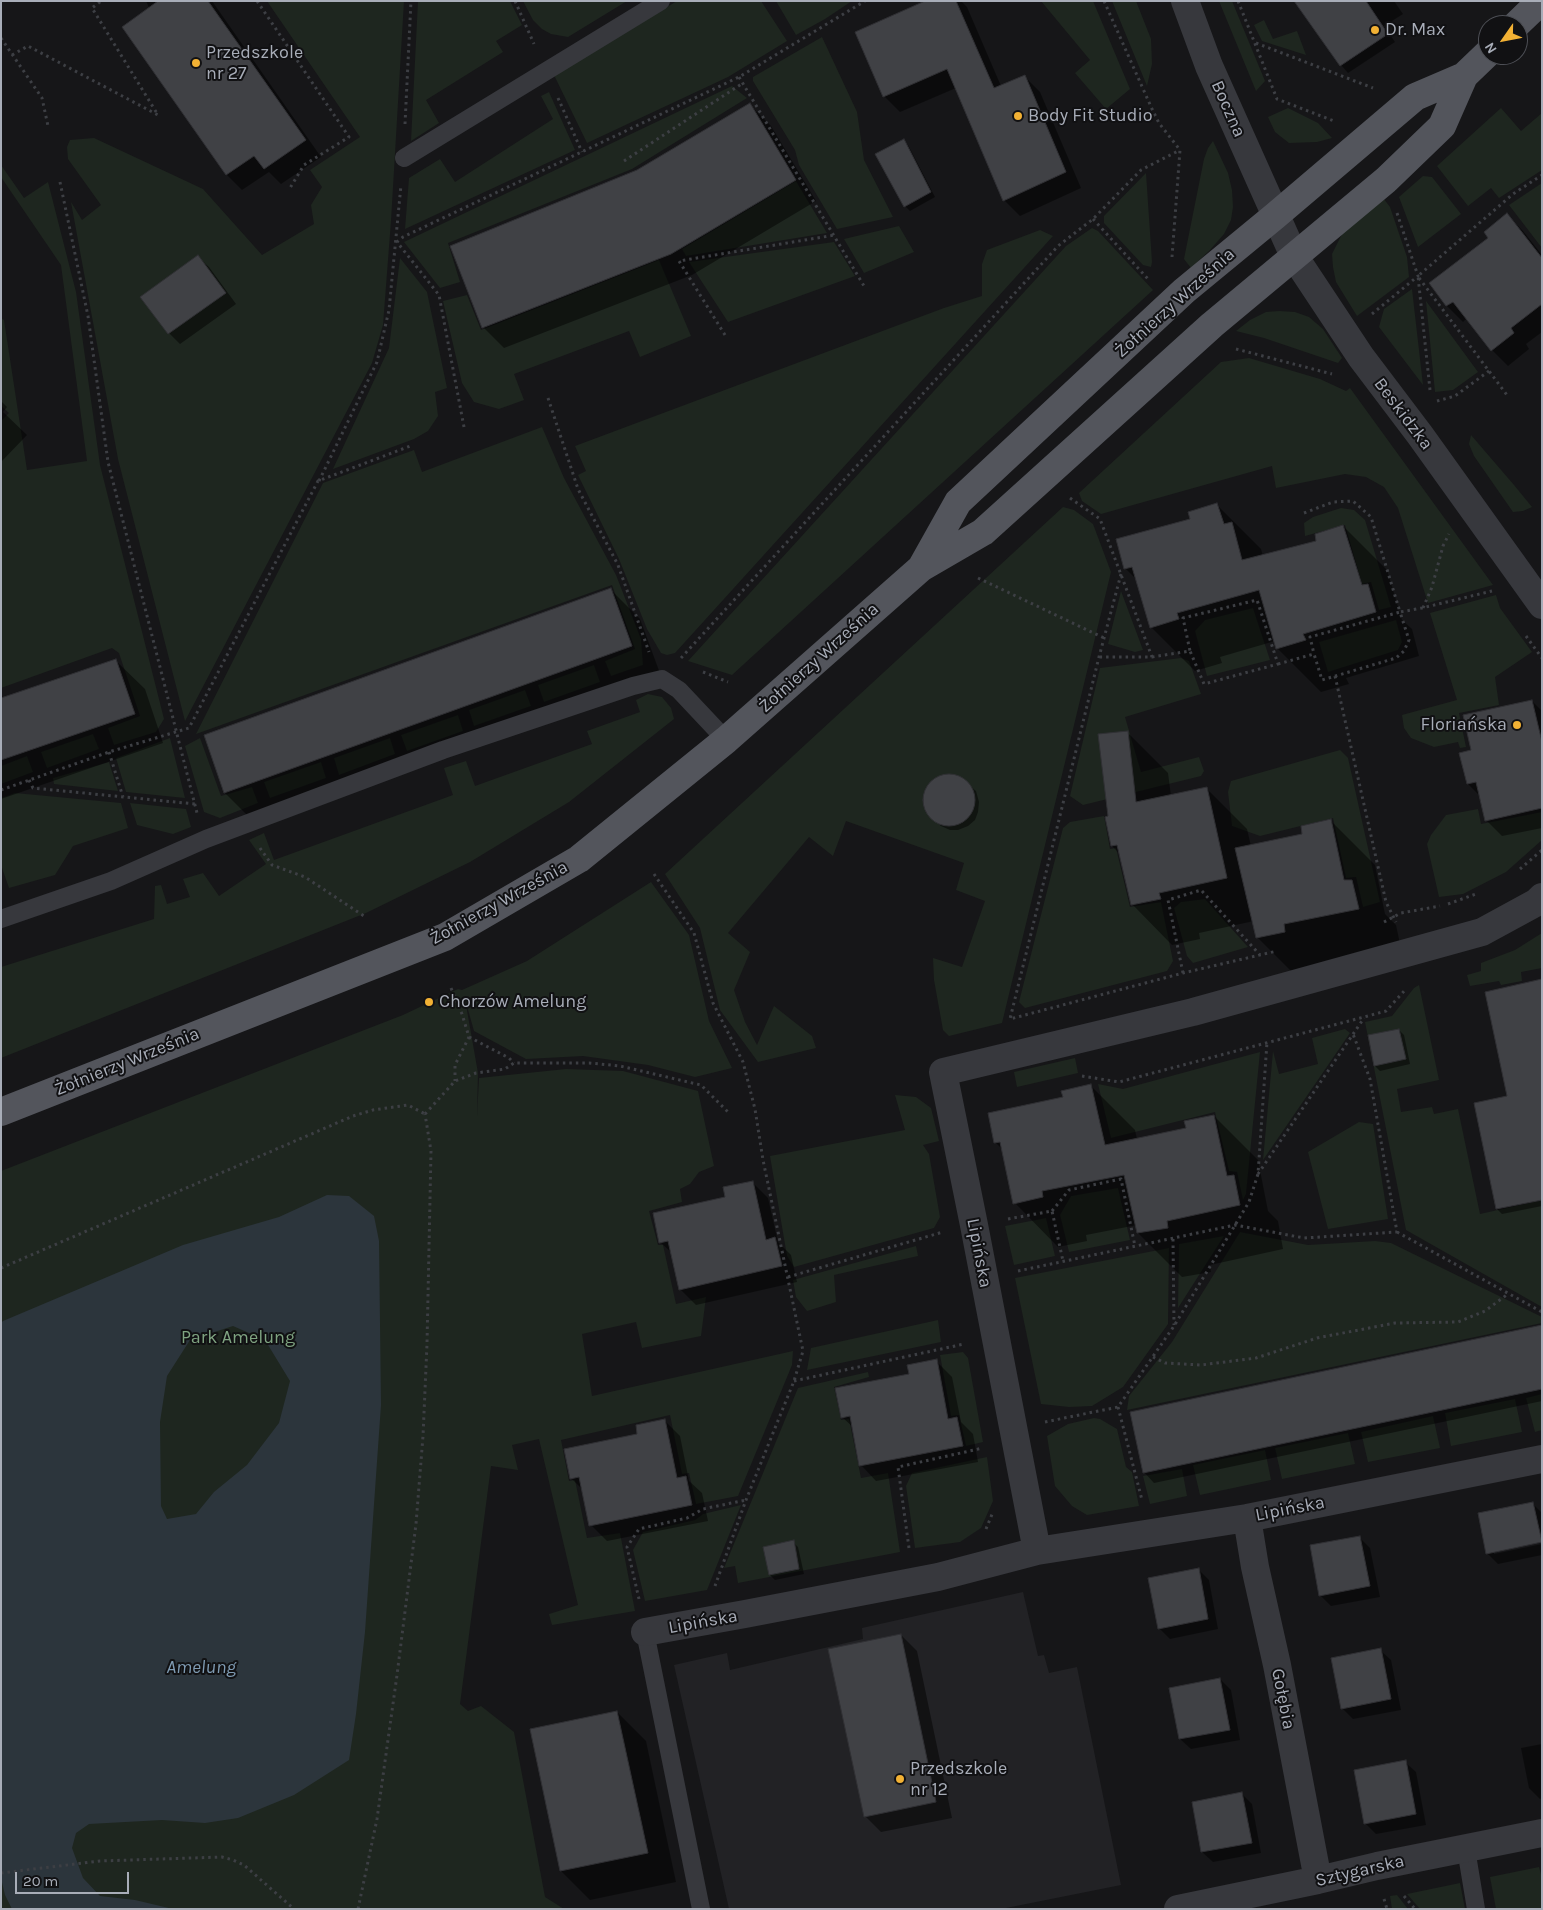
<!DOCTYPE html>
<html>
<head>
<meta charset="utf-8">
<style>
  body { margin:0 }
  #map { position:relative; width:1543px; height:1910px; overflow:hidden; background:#161618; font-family:Karla,sans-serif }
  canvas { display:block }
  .frame { position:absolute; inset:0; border:2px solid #a8adb8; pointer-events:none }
  .north { position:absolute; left:1478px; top:15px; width:50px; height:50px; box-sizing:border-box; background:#111113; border:1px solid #4d4f55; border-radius:50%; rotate:237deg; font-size:14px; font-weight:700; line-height:20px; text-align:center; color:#a8adb8 }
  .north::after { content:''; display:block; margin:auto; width:18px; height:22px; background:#f2b134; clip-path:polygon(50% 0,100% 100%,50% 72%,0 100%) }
  .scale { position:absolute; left:15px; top:1872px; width:114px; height:22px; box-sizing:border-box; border:2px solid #a8adb8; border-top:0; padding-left:6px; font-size:15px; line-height:18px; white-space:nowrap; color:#a8adb8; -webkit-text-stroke:4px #111113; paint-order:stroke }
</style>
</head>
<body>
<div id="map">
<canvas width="1543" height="1910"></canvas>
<div class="frame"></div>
<div class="north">N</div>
<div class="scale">20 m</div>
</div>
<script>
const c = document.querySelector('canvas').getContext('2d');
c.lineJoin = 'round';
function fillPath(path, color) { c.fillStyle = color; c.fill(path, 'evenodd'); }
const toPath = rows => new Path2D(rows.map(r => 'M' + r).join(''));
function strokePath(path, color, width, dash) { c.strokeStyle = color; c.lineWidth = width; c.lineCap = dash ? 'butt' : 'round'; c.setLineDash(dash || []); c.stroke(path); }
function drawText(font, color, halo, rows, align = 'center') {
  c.font = font + ' Karla,sans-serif'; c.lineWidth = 4; c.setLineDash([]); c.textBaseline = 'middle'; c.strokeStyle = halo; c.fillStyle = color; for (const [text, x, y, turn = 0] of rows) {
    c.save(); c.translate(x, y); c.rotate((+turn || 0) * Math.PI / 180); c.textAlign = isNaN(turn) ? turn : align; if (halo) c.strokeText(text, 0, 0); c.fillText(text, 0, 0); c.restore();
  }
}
fillPath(toPath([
  [1023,1592,1038,1656,1044,1655,1049,1673,1077,1667,1121,1885,1001,1909,729,1909,674,1665,727,1653,730,1670,863,1639,862,1628]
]), '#222225');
fillPath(toPath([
  [267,1,404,1,391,221,383,325,372,363,185,721,118,459,71,202,82,220,101,205,68,159,67,147,70,140,94,138,203,189,262,255,314,224,311,205,322,187,310,170,360,137],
  [418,1,510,1,522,25,496,41,503,52,426,100,439,123,411,141],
  [523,1,627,1,568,37,551,34,542,29,533,20],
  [677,1,761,1,787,41,728,77,587,143,554,75],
  [776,1,852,1,825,19,796,35],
  [1041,1,1093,1,1130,89,1106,109,1075,73,1090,60],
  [1112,1,1136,1,1151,39,1152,64,1147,86],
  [1219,1,1232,1,1265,81,1256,91],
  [1264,20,1273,39,1297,31,1306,55,1262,41,1254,25],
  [822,37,857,112,864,160,893,217,837,229,799,165,795,150,753,81,753,77],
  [732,86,747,98,632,169,448,243,460,282,440,288,404,242],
  [549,92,575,150,405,229,409,178,440,159,455,182,553,119,541,96],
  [1288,108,1318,123,1332,138,1317,142,1289,143,1275,132,1268,117],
  [1501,108,1521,131,1542,113,1542,170,1499,198,1491,188,1468,206,1437,166],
  [1213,141,1228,173,1232,190,1233,207,1231,220,1224,234,1210,250,1191,268,1184,259,1204,159,1208,148],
  [1,165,24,198,48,182,76,292,100,465,164,719,156,732,114,745,108,728,140,716,119,653,112,648,1,688,1,421,9,413,1,406,1,318,4,320,27,470,87,461,61,265,1,177],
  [1146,173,1152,262,1151,267,1143,265,1104,223,1104,216],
  [1423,176,1432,177,1461,214,1418,247,1399,197],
  [796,181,827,233,686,256,682,249],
  [1542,183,1542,248,1509,205],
  [1380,194,1390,207,1407,257,1409,277,1357,316,1336,282,1333,267,1332,254,1342,234],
  [899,226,914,252,864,273,844,239],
  [1092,228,1098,231,1153,290,732,675,688,661,1066,246],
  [1040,230,1053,236,675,653,667,655,661,653,647,629,619,559,578,475,586,471,575,446,944,308,982,296,982,264,987,250],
  [834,242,855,276,728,322,689,262],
  [400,258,427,292,447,388,435,392,438,416,428,431,414,439,333,469,389,348],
  [659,260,691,336,640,357,629,331,514,374,524,400,499,409,474,402,462,383,443,301,467,295,481,330],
  [1412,289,1423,385,1379,327,1384,309],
  [1426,301,1478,372,1453,390,1435,392],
  [1279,311,1295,312,1309,317,1323,329,1342,358,1338,363,1264,338,1236,331,1250,320,1266,312],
  [1249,358,1320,379,1346,391,1350,388,1493,585,1428,603,1398,508,1384,487,1366,477,1345,474,1276,488,1272,466,1101,514,1082,501,1079,493,1221,362],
  [542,427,564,478,616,575,641,639,643,665,611,676,605,661,635,649,612,585,196,734,323,483,414,450,422,472],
  [1471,435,1514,485,1532,507,1523,511,1513,512,1474,456,1469,444],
  [1063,507,1074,510,1093,524,1111,572,1002,1023,949,1036,943,1030,934,980,933,958,962,967,985,901,956,890,964,863,846,821,833,856,809,837,728,933,750,952,734,990,745,1022,757,1045,774,1006,812,1036,816,1048,758,1062,720,1010,700,928,665,874],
  [1341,508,1354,510,1365,520,1391,607,1379,610,1371,582,1362,584,1345,525,1305,536,1304,523,1313,517],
  [1121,591,1143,650,1135,652,1108,644],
  [1496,595,1500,608,1532,652,1495,677,1499,705,1459,713,1466,747,1460,748,1458,742,1434,747,1411,738,1404,728,1402,715,1457,700,1430,613],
  [1253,608,1270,660,1207,676,1195,631,1205,620],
  [1396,620,1402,642,1398,650,1328,672,1319,642],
  [1181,658,1189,661,1201,694,1125,717,1141,772,1199,757,1204,771,1201,776,1083,805,1070,796,1100,668],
  [594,665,600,682,544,702,538,685],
  [525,690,531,706,474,726,469,710],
  [648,694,662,697,671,708,674,719,569,802,470,862,366,913,1,1058,1,967,154,919,155,886,161,885,167,904,190,897,183,879,203,873,219,896,266,864,249,840,264,833,274,860,453,795,444,768,466,761,475,786,592,744,587,731,640,712,636,700],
  [458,715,463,731,407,751,401,735],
  [93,734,99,749,47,768,41,752],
  [170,738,185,798,126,792,116,758],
  [200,738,221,796,252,787,258,803,220,818,204,812,185,746],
  [390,738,395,754,339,775,334,758],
  [1340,750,1348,758,1380,902,1363,907,1356,877,1346,878,1333,818,1260,836,1232,826,1228,792,1231,781],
  [27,756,33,772,1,784,1,766],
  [109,762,118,791,54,784,53,778],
  [321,762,326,778,270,798,264,782],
  [15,793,121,803,128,828,73,846,55,875,9,888,1,865,1,798],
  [130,803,186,809,191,827,173,834,137,825],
  [1478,809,1481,824,1542,812,1542,840,1506,872,1463,894,1439,897,1427,844,1431,835,1446,815],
  [1104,816,1110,849,1116,848,1130,907,1161,902,1173,961,1167,971,1025,1008,1019,1002,1063,828,1070,822],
  [651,882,689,935,709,1021,732,1068,695,1077,648,1065,583,1056,526,1059,474,1031,465,999,478,1073,477,1117,479,1078,566,1069,623,1071,698,1091,714,1166,699,1172,690,1184,680,1189,682,1202,649,1211,658,1245,663,1245,676,1304,706,1297,701,1336,642,1348,636,1322,582,1334,592,1396,793,1351,792,1365,738,1496,696,1504,689,1473,682,1474,670,1415,561,1440,569,1481,575,1480,587,1538,620,1533,635,1611,552,1625,549,1614,578,1605,539,1439,512,1445,518,1470,491,1466,460,1704,468,1711,481,1706,514,1732,545,1897,564,1909,1,1909,1,1171,403,1015,458,989,462,990,527,961],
  [1205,899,1248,947,1193,963,1187,956,1174,908,1181,902],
  [1542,933,1542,968,1521,972,1522,981,1501,985,1499,981,1470,986,1467,975,1481,971,1481,963,1515,950],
  [1419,985,1439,1080,1397,1089,1401,1112,1432,1107,1434,1114,1458,1109,1480,1214,1542,1200,1542,1307,1406,1230,1365,1022,1392,1016,1414,988],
  [1345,1029,1350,1033,1263,1160,1273,1051,1279,1074,1318,1064,1312,1038],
  [1260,1052,1246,1194,1243,1200,1237,1172,1229,1171,1215,1112,1111,1138,1098,1084,1123,1089],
  [1075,1058,1078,1073,1017,1087,1014,1072],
  [895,1095,916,1097,931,1108,939,1141,923,1145,929,1154,940,1217,934,1228,794,1267,787,1256,770,1156,905,1130],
  [1359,1122,1373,1124,1388,1219,1328,1229,1308,1152],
  [1118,1188,1130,1240,1069,1252,1060,1215,1071,1196],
  [1046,1218,1055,1256,1014,1265,1005,1226],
  [1240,1232,1308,1245,1375,1241,1391,1243,1542,1317,1542,1323,1127,1410,1129,1396,1172,1342],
  [1224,1236,1178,1308,1179,1244],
  [916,1246,918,1256,834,1275,836,1302,807,1311,796,1297,793,1280],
  [1169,1248,1168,1324,1123,1387,1092,1406,1069,1407,1041,1404,1015,1278],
  [938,1320,941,1342,807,1370,811,1348],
  [963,1352,968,1358,983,1442,966,1446,959,1415,951,1416,940,1355],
  [868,1372,869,1377,834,1387,841,1420,849,1419,861,1478,888,1473,900,1552,738,1583,735,1566,724,1568,798,1388],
  [1542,1394,1542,1430,1535,1432,1526,1398],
  [1515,1399,1522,1432,1451,1446,1445,1413],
  [1433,1416,1440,1448,1368,1462,1361,1432],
  [1094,1418,1100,1419,1117,1429,1126,1467,1132,1472,1139,1506,1087,1515,1072,1506,1055,1486,1047,1436,1068,1424],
  [1348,1433,1355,1464,1282,1479,1275,1448],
  [1265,1450,1271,1480,1200,1495,1193,1465],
  [987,1457,993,1501,981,1528,960,1542,915,1548,906,1486,912,1473],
  [1182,1469,1187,1496,1150,1504,1143,1476],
  [741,1505,707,1590,645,1601,633,1550,643,1532,695,1520,703,1514],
  [1539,1867,1542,1878,1542,1909,1496,1909,1490,1877],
  [1460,1883,1465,1909,1420,1909,1407,1894],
  [1397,1895,1408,1909,1392,1909,1390,1896]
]), '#1e261f');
fillPath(toPath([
  [327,1195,349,1196,374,1216,379,1241,381,1405,365,1632,356,1714,349,1760,294,1795,238,1818,205,1823,162,1820,89,1824,76,1833,72,1848,83,1878,100,1896,135,1900,173,1909,12,1909,5,1895,1,1878,1,1323,3,1321,183,1245,279,1217],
  [233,1326,265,1340,290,1381,279,1423,247,1465,214,1492,196,1514,167,1519,161,1506,160,1422,167,1376,190,1340]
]), '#2c353c');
fillPath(toPath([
  [146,1,212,1,321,157,281,184,269,172,242,190,226,174],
  [928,1,961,1,967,7,1001,86,1024,76,1040,92,1081,188,1020,216,1004,200,956,88,900,112,884,96,856,33],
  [1296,1,1394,1,1403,14,1384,26,1395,42,1348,73,1341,65],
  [750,105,771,126,816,201,692,275,504,348,483,327],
  [903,140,908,145,935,197,910,211,905,206],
  [1507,215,1523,231,1542,255,1542,332,1526,344,1529,349,1508,366,1492,350,1467,318,1463,322,1447,306,1431,283,1489,238],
  [198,257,209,267,236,304,180,344,169,333],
  [1,401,7,407,3,412,27,435,1,462],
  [1217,505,1261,549,1263,556,1317,542,1343,526,1387,570,1402,620,1412,629,1419,656,1346,678,1349,684,1321,692,1277,648,1275,641,1220,657,1222,663,1195,671,1151,627,1137,580,1125,568,1191,520],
  [611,590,640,619,661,676,254,822,225,793,205,736],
  [115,660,145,689,163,743,1,799,1,700],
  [1532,701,1542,711,1542,828,1502,836,1486,820,1481,797,1468,784,1472,751],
  [1128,733,1168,773,1171,796,1207,789,1247,829,1251,846,1304,835,1331,821,1375,865,1385,914,1396,925,1402,953,1301,981,1257,937,1254,921,1199,933,1200,939,1172,945,1132,904,1120,854,1112,846,1109,817],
  [944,775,954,775,962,779,976,791,979,802,978,812,975,820,968,826,958,830,950,830,941,826,931,817,925,805,925,795,929,785,936,778],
  [1542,981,1542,1206,1502,1214,1497,1209,1475,1104,1508,1097],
  [1399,1030,1404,1035,1410,1064,1380,1071,1375,1066],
  [1091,1086,1135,1130,1137,1139,1187,1129,1214,1116,1258,1160,1268,1211,1278,1221,1283,1249,1210,1265,1211,1272,1182,1277,1138,1233,1137,1225,1086,1235,1087,1241,1058,1247,1015,1203,1004,1151,996,1143,990,1114,1064,1098],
  [752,1182,768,1198,778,1242,791,1255,797,1282,696,1305,680,1289,673,1254,660,1242],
  [1542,1326,1542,1401,1154,1483,1144,1472],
  [936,1361,952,1377,961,1422,973,1434,978,1462,876,1481,861,1465,854,1428,842,1417],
  [664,1420,680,1436,689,1481,702,1493,708,1521,607,1541,591,1525,583,1490,571,1478],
  [1533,1504,1542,1513,1542,1541,1494,1551,1494,1554,1542,1544,1542,1555,1498,1564,1487,1553],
  [1359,1537,1370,1548,1380,1597,1331,1606,1321,1596,1311,1546],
  [793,1542,798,1547,804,1574,775,1580,770,1575],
  [1198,1569,1209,1580,1218,1629,1170,1639,1159,1628],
  [901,1635,917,1651,952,1818,881,1832,865,1816],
  [1380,1650,1391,1660,1401,1710,1353,1719,1342,1708],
  [1220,1679,1231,1690,1240,1740,1191,1749,1180,1739,1171,1689],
  [617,1712,646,1741,676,1882,590,1900,561,1871],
  [1542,1744,1542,1798,1540,1799,1529,1788,1521,1748],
  [1405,1762,1416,1772,1426,1825,1376,1834,1365,1823],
  [1241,1793,1252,1804,1261,1853,1213,1862,1202,1852]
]), '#0007');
const building = toPath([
  [158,1,208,1,306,140,264,169,254,156,226,175,122,27,158,1],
  [925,1,956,1,994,88,1025,75,1066,172,1003,201,947,69,883,97,855,32,925,1],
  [1294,1,1366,1,1388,34,1340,66,1294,1],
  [750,103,796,180,671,254,482,328,450,246,637,170,750,103],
  [904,139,931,192,904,207,875,154,904,139],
  [1507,213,1542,258,1542,304,1511,328,1514,333,1491,351,1453,302,1446,306,1429,283,1488,238,1484,232,1507,213],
  [198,255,226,293,168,334,140,297,198,255],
  [1217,503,1224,524,1232,522,1242,560,1316,541,1315,534,1343,525,1362,585,1368,584,1376,612,1303,634,1306,640,1276,649,1259,590,1177,613,1179,619,1150,628,1132,567,1124,569,1116,539,1190,519,1188,512,1217,503],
  [611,588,632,646,224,793,204,735,611,588],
  [116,659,135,714,1,760,1,698,116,659],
  [1532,700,1542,742,1542,808,1485,821,1476,782,1467,784,1459,753,1471,750,1463,715,1532,700],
  [1128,731,1136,802,1207,787,1227,878,1159,893,1161,899,1131,905,1117,845,1111,846,1105,817,1108,816,1098,734,1128,731],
  '923 800a26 26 0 1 1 52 0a26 26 0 1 1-52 0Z',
  [1331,819,1344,880,1352,880,1359,909,1284,924,1285,932,1256,938,1235,848,1302,834,1301,826,1331,819],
  [1542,979,1542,1200,1496,1209,1474,1103,1507,1096,1485,992,1542,979],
  [1399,1029,1406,1059,1374,1066,1368,1035,1399,1029],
  [1091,1084,1105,1145,1186,1128,1184,1121,1214,1115,1227,1176,1234,1175,1240,1205,1167,1221,1168,1228,1137,1233,1124,1175,1042,1191,1043,1197,1013,1204,1000,1142,994,1143,988,1113,1063,1097,1061,1091,1091,1084],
  [753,1181,766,1240,775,1237,782,1266,679,1290,668,1241,659,1243,653,1213,725,1197,723,1187,753,1181],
  [1542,1325,1542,1389,1143,1473,1130,1412,1542,1325],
  [937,1359,948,1419,957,1417,963,1446,859,1466,850,1416,841,1418,835,1388,909,1374,907,1365,937,1359],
  [665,1419,677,1478,686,1476,692,1505,589,1526,579,1477,570,1479,564,1449,637,1434,636,1425,665,1419],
  [1533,1502,1542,1542,1486,1554,1478,1513,1533,1502],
  [1360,1536,1370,1586,1319,1596,1310,1545,1360,1536],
  [794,1540,799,1569,769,1575,763,1547,794,1540],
  [1199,1568,1208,1619,1158,1629,1148,1578,1199,1568],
  [901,1634,936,1802,864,1817,828,1649,901,1634],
  [1381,1648,1391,1699,1341,1709,1331,1658,1381,1648],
  [1220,1678,1230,1730,1179,1739,1169,1688,1220,1678],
  [617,1711,648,1853,560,1871,530,1729,617,1711],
  [1406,1760,1416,1814,1364,1824,1354,1770,1406,1760],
  [1242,1792,1252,1843,1201,1852,1192,1802,1242,1792]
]);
fillPath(building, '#404145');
strokePath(building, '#303034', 1);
strokePath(toPath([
  [257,1,349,137,304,165,290,188],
  [515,1,534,44],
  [1104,1,1152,109,1159,123,1180,150,1172,257],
  [1238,1,1277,99,1334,121],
  [1,38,42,98,48,126],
  [1256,43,1373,88],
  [12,55,28,46,158,115,92,8,101,1],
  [739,77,864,286],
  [558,98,582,152],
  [405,124,411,1],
  [624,161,743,83],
  [60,182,88,316,108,462,197,813],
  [1093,219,1148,279],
  [1419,278,1507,395],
  [1372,314,1418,276,1397,213],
  [725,335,679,261,835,235],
  [1236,349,1332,374],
  [1430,390,1418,276,1513,194,1542,175],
  [548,398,578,489,618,565,649,652],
  [1437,401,1455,396,1489,371],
  [464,427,439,295,397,242,403,237,739,77,865,1],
  [319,481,377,362,389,310,401,185],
  [1070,498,1100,519,1152,657,1099,657],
  [1304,513,1333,502,1353,501,1371,517,1400,612,1422,608,1492,591],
  [1121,574,1099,657,1010,1019,1183,973,1277,951],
  [978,578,1104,638],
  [1423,608,1432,587,1443,546,1449,534],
  [1526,636,1542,658],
  [1152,657,1190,651,1183,618,1257,600,1278,664,1204,684,1190,651],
  [681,658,1058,246,1093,219,1141,170,1180,150],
  [1278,664,1314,654,1322,680,1396,658,1404,651,1409,640,1400,612,1310,637,1314,654],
  [703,672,728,682],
  [1335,676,1386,902,1396,922],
  [109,752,123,797],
  [29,780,33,788,195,804],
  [1,790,109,752,189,728,318,481,413,445],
  [260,848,272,865,305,877,364,916],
  [1520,869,1542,850],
  [654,874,694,933,713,1003,743,1062,755,1109,763,1160,803,1351,794,1381,746,1500,715,1586],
  [1448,904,1476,894],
  [1384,922,1401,913,1440,906],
  [1183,973,1168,900,1201,890,1260,955],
  [451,988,462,1014,469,1037,455,1065,455,1081],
  [469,1037,509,1058,514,1063],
  [1082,1076,1119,1082,1364,1017,1386,1011,1406,989],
  [425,1114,455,1081,476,1073,505,1069,514,1063,589,1063,620,1066,701,1085,730,1114],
  [1258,1174,1364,1018],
  [1052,1211,1069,1190,1121,1179,1135,1246],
  [1008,1219,1052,1211,1063,1261],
  [1397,1232,1542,1312],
  [1173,1239,1174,1325],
  [1,1268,353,1116,373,1110,408,1105,425,1114],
  [1018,1271,1235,1225,1304,1238,1397,1232,1370,1079,1353,1034],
  [788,1277,943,1232],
  [1153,1357,1165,1363,1201,1365,1256,1358,1317,1338,1395,1323,1458,1322,1485,1311,1508,1294],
  [794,1381,964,1344],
  [1118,1407,1142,1500],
  [1045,1422,1118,1407,1174,1326,1249,1202,1258,1174,1267,1042],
  [986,1529,993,1512],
  [909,1548,898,1467,983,1448],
  [639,1599,627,1547,639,1529,687,1518,703,1509,746,1500],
  [1,1873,100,1861,222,1857,233,1860,244,1865,294,1909],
  [1404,1896,1415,1909],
  [1384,1899,1387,1909],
  [358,1909,377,1819,397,1675,416,1524,423,1436,427,1344,431,1151,425,1114]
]), '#3d3f44', 3, [2.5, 4]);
strokePath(toPath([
  [404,158,661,1],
  [1,919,111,881,206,839,443,750,633,686,662,679,679,690,726,740],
  [645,1632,701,1909],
  [1466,1849,1476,1909]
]), '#37383d', 18);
strokePath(toPath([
  [1185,1,1209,66,1294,256,1361,357,1420,435,1542,605],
  [1247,1518,1255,1567,1277,1665,1318,1880],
  [1037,1551,1247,1518,1542,1459],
  [645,1632,745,1614,938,1577,1037,1551,974,1225,943,1072,1193,1012,1482,932,1537,902,1542,897],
  [1178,1909,1318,1880,1377,1866,1542,1833]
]), '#37383d', 28);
strokePath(toPath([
  [1516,25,1541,1],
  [921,568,958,502,1184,291,1275,216,1415,97,1464,76,1488,53],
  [1,1112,445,937,579,859,726,740,921,568,983,532,1212,325,1386,180,1442,126,1464,76]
]), '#53555c', 28);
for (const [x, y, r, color] of [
  [1375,30,5,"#f2b134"],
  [196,63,5,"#f2b134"],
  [1018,116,5,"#f2b134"],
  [1517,725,5,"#f2b134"],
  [429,1002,5,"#f2b134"],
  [900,1779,5,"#f2b134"]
]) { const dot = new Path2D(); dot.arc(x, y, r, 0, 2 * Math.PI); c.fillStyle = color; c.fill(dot); strokePath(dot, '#111113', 2); }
drawText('18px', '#a8adb8', '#111113', [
  ["Dr. Max",1385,30],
  ["Przedszkole",206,53],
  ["nr 27",206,74],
  ["Body Fit Studio",1028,116],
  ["Floriańska",1507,725,"right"],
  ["Chorzów Amelung",439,1002],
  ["Przedszkole",910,1769],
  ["nr 12",910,1790]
], 'left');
drawText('18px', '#a8adb8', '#111113', [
  ["Boczna",1228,109,66],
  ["Żołnierzy Września",1175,303,-42],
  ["Beskidzka",1403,414,53],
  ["Żołnierzy Września",819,658,-42],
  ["Żołnierzy Września",499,903,-29],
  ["Żołnierzy Września",127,1062,-22],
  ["Lipińska",979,1253,79],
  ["Lipińska",1290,1509,-11],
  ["Lipińska",703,1622,-10],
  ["Gołębia",1283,1699,79],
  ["Sztygarska",1360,1871,-13]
]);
drawText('18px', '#7fa381', '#111113', [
  ["Park Amelung",238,1338]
]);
drawText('italic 19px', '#7f9bb3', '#111113', [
  ["Amelung",201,1668]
]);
</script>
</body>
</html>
